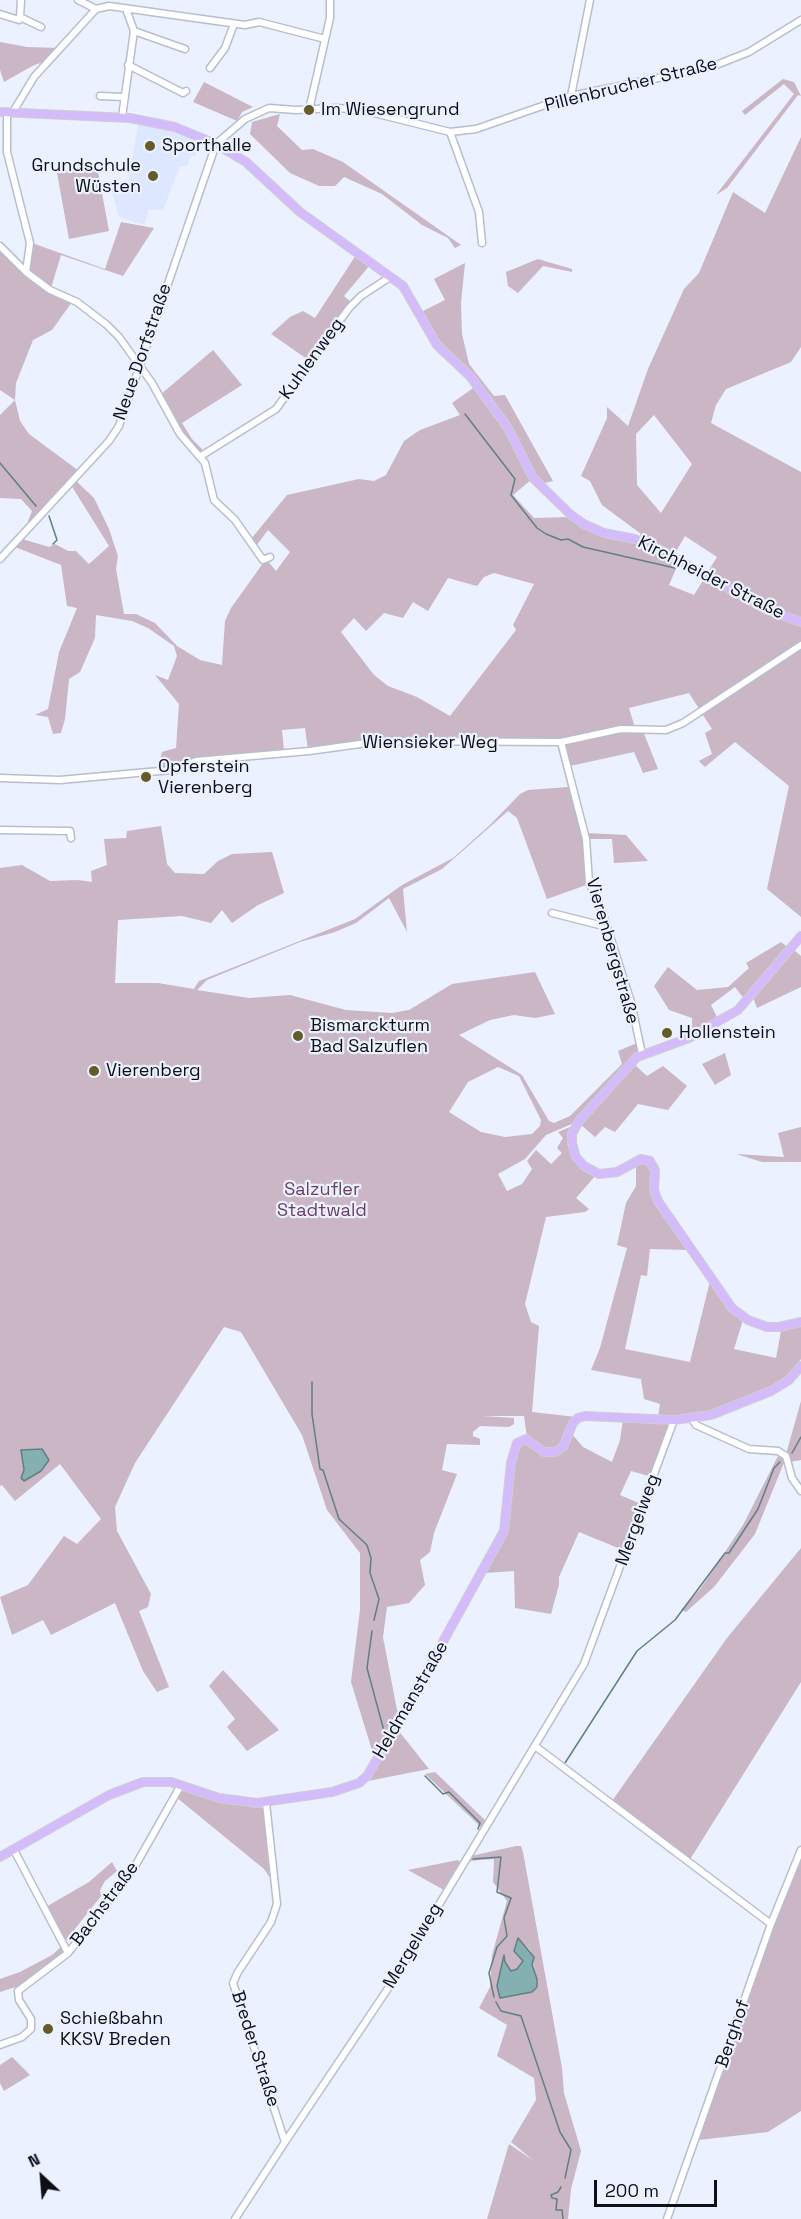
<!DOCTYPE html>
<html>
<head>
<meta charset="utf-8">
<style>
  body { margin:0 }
  #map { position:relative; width:801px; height:2219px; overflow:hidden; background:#ebf1fe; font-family:"Space Grotesk",sans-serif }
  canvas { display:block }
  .north { position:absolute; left:12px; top:2147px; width:60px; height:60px; -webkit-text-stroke:4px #ebf1fe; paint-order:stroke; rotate:334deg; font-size:16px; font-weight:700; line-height:24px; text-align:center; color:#0d0f15 }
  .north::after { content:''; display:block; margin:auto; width:21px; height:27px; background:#0d0f15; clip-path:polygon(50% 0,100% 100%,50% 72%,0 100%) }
  .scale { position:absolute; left:594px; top:2180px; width:123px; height:27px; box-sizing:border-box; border:3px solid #0d0f15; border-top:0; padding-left:8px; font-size:18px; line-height:21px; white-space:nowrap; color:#0d0f15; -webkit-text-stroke:4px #ebf1fe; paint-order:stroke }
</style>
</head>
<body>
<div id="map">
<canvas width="801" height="2219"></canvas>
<div class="north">N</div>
<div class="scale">200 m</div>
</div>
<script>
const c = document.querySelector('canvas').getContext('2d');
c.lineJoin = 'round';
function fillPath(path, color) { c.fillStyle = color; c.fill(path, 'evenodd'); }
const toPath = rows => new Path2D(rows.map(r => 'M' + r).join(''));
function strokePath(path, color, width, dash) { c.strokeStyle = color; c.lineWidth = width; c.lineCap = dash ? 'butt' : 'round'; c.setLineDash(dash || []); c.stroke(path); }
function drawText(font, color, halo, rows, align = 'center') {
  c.font = font + ' "Space Grotesk",sans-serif'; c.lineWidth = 4.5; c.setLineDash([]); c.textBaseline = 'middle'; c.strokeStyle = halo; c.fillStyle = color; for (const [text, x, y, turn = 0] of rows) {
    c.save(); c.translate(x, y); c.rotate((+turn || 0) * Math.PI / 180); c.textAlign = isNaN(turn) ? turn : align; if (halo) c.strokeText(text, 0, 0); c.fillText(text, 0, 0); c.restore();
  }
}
fillPath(toPath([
  [138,125,170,130,200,140,195,156,191,155,187,166,180,166,163,210,148,209,145,225,119,217,109,181,128,186]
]), '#dde7ff');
fillPath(toPath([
  [0,42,27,47,60,48,48,61,34,65,4,82,0,70],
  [783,79,794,82,801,96,798,95,727,188,716,195,794,94,784,84,745,115,742,111],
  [204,82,253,107,242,112,237,121,193,102],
  [280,114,277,126,302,150,313,149,343,162,461,245,455,248,448,238,422,225,382,194,344,177,335,186,319,186,290,173,250,134,252,122],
  [801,137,801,347,791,362,726,389,716,405,711,423,801,472,801,620,765,606,707,573,717,557,685,536,674,555,638,538,641,534,602,505,590,481,581,476,607,418,607,407,628,426,648,369,684,289,699,273,733,192,765,213],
  [654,415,692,464,661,513,637,485,636,434],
  [97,166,109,231,69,239,57,173],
  [121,222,154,228,123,276,61,255,51,288,27,271,32,243,105,269],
  [0,248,26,273,72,302,52,330,33,340,16,383,15,400,20,421,29,434,79,471,29,526,28,521,32,511,21,499,0,498,0,415,15,400,0,390],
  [356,255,370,265,344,296,352,303,310,361,271,334,290,317,303,311,315,318],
  [538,259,572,269,572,272,543,266,518,293,508,286,506,272],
  [465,263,461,303,462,334,469,364,494,396,505,395,553,481,541,484,505,419,438,344,421,312,445,300,434,279],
  [213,350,242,385,182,423,192,439,205,452,200,455,181,433,176,419,160,395],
  [476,386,504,428,524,470,532,479,513,495,534,518,570,517,634,541,679,562,669,585,694,595,705,577,801,625,801,917,767,889,789,786,735,742,705,767,699,761,712,754,705,733,712,729,689,693,629,708,635,728,600,730,560,741,382,740,344,743,308,750,305,728,282,730,284,751,158,769,162,752,176,748,179,704,155,675,168,680,177,656,174,646,148,628,132,621,96,615,95,638,80,672,69,679,65,719,61,733,53,734,48,717,35,715,48,709,59,652,77,608,67,606,61,565,15,547,22,539,49,547,55,544,68,551,76,551,89,564,109,546,71,485,75,480,94,498,109,529,118,556,116,569,124,614,136,614,155,623,177,646,200,660,222,665,225,621,231,608,266,559,276,571,290,552,268,530,256,546,251,539,287,495,359,479,374,481,386,475,404,441,420,430,460,415,452,403],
  [494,573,534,584,513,625,516,630,450,716,417,697,388,686,374,675,341,632,354,618,366,631,384,613,403,618,413,602,428,611,448,578,477,586,484,577],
  [619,731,643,731,658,769,643,773,634,752,570,766,587,833,626,835,648,861,614,863,612,839,588,839,589,884,547,899,517,818,508,811,442,869,403,889,407,932,389,898,356,923,335,932,300,942,207,980,197,990,249,998,290,995,346,1010,392,1013,409,1010,452,984,535,972,555,1014,535,1018,514,1015,490,1020,459,1035,522,1075,549,1121,554,1123,570,1116,622,1064,618,1051,637,1043,638,1053,574,1123,546,1135,525,1159,498,1174,507,1191,522,1184,532,1169,527,1161,536,1150,551,1164,562,1153,557,1148,563,1138,558,1132,570,1127,572,1128,571,1150,596,1175,576,1198,589,1209,585,1212,546,1217,525,1304,531,1322,539,1326,532,1412,576,1417,561,1446,554,1451,545,1451,527,1437,524,1416,482,1416,514,1418,514,1424,509,1427,480,1426,473,1432,473,1436,480,1439,480,1445,447,1444,442,1470,457,1474,434,1533,430,1552,420,1560,425,1585,409,1603,387,1607,383,1637,397,1710,402,1713,375,1760,351,1682,360,1610,360,1553,327,1510,302,1435,241,1332,224,1327,135,1463,115,1507,117,1531,151,1594,148,1607,139,1611,169,1687,157,1692,143,1671,115,1603,51,1635,43,1620,12,1635,0,1597,28,1585,64,1536,77,1544,101,1519,60,1464,15,1501,2,1485,0,1486,0,868,22,865,50,881,78,880,92,882,91,871,107,865,104,839,126,838,127,831,161,826,167,864,175,873,204,874,218,861,232,854,272,852,284,893,258,905,232,923,222,910,211,923,182,916,118,920,115,983,158,983,194,989,199,981,355,919,402,885,453,858,490,825,520,794,528,790,568,787,557,744],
  [498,1067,519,1076,541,1120,540,1126,532,1134,505,1137,481,1132,449,1112,468,1082],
  [781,942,789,948,745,1000,735,987,711,1005,719,1021,692,1034,692,1018,669,1010,654,986,668,967,697,990,728,987,749,968,746,963],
  [794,950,801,956,801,987,757,1008,753,997],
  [725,1053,731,1075,715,1085,702,1064],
  [633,1063,647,1076,663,1066,687,1086,668,1110,638,1104,615,1132,605,1127,595,1137,580,1124],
  [801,1127,801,1162,762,1162,736,1154,784,1157,778,1133],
  [641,1161,651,1165,653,1191,691,1250,650,1249,647,1276,641,1275,625,1349,690,1362,710,1281,743,1320,734,1349,776,1358,781,1331,801,1324,801,1359,788,1379,729,1407,680,1418,658,1417,660,1404,644,1399,641,1379,591,1370,600,1348,627,1248,617,1245,626,1203,636,1186,636,1163],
  [801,1401,801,1460,790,1462,786,1454],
  [623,1420,672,1422,652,1477,631,1471,620,1495,641,1504,623,1550,579,1532,559,1577,559,1585,551,1614,515,1608,514,1571,485,1573,498,1549,512,1463,522,1442,556,1453,571,1433,583,1447,612,1462,620,1440],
  [779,1454,785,1460,755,1534,714,1587,686,1612,681,1610,701,1588,743,1525],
  [801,1548,801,1682,689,1861,612,1801,727,1638],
  [223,1670,279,1730,247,1751,227,1727,235,1719,209,1686],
  [398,1730,429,1769,363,1782],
  [435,1772,486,1821,482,1828,425,1774],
  [180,1789,259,1806,265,1810,273,1882,264,1869,176,1797],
  [516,1846,521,1846,523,1852,562,2068,564,2093,581,2151,571,2189,568,2219,487,2219,509,2144,534,2161,511,2142,536,2100,534,2078,497,2056,507,2025,479,2008,490,1987,492,1955,507,1901,493,1882,494,1859,468,1861,471,1856],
  [518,1939,530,1950,535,1977,497,1986,504,1956,505,1962,511,1971,516,1969,523,1961,514,1951],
  [801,1853,801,2111,768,2132,699,2140,772,1925],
  [458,1860,461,1863,444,1890,408,1870],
  [112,1862,117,1871,105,1881,100,1890,101,1896,63,1944,44,1908,89,1882],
  [62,1946,65,1954,52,1966,19,1986,0,1992,0,1979,20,1972,52,1955],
  [12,2057,30,2075,4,2091,0,2083,0,2065]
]), '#cab6c5');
const water = toPath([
  [42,1449,49,1460,41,1471,24,1481,21,1478,24,1470,21,1450,42,1449],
  [518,1938,534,1957,532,1965,537,1979,537,1987,532,1992,500,1998,497,1986,504,1955,505,1962,511,1971,517,1969,523,1961,514,1951,518,1938]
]);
fillPath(water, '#85b0b2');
strokePath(water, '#618083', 1.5);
strokePath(toPath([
  [465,414,515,479,511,495,537,528,546,534,561,540,568,539,583,547,675,568],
  [0,463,36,506],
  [49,516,57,540,53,544],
  [312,1382,312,1414,320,1469,323,1470,339,1519,367,1545,371,1558,370,1573,379,1599,374,1620],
  [792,1453,801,1437],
  [372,1631,367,1668,384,1731],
  [565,1763,637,1651,675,1620,725,1553,729,1553,758,1509,774,1468,780,1462],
  [425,1776,443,1794,449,1792,480,1823,478,1829],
  [473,1859,501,1857,497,1892,511,1898,504,1918,507,1936,497,1947,489,1973,494,1997],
  [496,2002,501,2011,521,2016,560,2132,571,2150,565,2178],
  [561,2187,558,2192,551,2195,552,2198,557,2199,556,2210,562,2210,563,2219]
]), '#618083', 1.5);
const minor = toPath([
  [78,0,96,9],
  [96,9,109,6,245,25,259,22,325,39],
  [0,14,19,20,20,17,41,27],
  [20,17,21,0],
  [134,31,185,49],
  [128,65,183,93,186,91],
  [210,68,225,48,234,24],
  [100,96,125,97],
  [571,96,590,0],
  [309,110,330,18,330,0],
  [7,112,7,152,30,243,26,272],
  [13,112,34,77,96,9],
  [122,117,134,31,126,9],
  [450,132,479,212,482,243],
  [0,246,26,272,50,290,77,302,107,325,119,337,152,383,180,434,205,463,214,500,235,520,263,560,270,557],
  [201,456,276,409,349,308,361,296,390,277],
  [0,559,109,441,119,426,216,144,245,119,269,108,296,110,337,108,362,110,450,132,476,129,571,96,711,67,749,52,801,20],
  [561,742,586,839,589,882,601,908,631,1002,642,1054],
  [0,778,60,780,148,772,173,770,196,761,309,751,382,741,561,742,621,729,666,730,683,723,801,645],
  [0,830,70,831,71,838],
  [552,913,607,927],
  [692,1419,696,1425,749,1449,778,1451,786,1456,792,1478,801,1491],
  [535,1746,771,1924],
  [14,1850,68,1953],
  [0,2045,22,2037,31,2029,31,2019,19,2000,18,1991,68,1953,134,1868,181,1785],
  [285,2142,393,1981,584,1664,674,1420],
  [235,2219,285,2142,233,1983,238,1972,271,1922,277,1904,266,1803],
  [667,2219,771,1924,801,1850]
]);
const major = toPath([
  [0,112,130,118,175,127,216,144,246,162,300,212,403,286,437,345,470,376,508,428,533,478,571,515,584,524,604,533,635,539,659,549,765,609,801,622],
  [801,936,738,1010,689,1038,637,1057,579,1121,572,1134,572,1143,576,1157,584,1166,599,1174,617,1172,641,1159,650,1161,655,1170,654,1190,658,1201,732,1308,748,1320,767,1327,779,1327,801,1322],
  [0,1857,109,1795,143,1782,171,1782,219,1798,257,1803,332,1792,359,1783,367,1776,396,1727,504,1531,511,1463,517,1443,526,1439,544,1452,555,1452,563,1447,573,1423,578,1418,585,1416,674,1420,711,1415,771,1391,789,1380,801,1366]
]);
strokePath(minor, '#b7bece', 9);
strokePath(major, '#cfcfd0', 10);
strokePath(minor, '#fff', 6);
strokePath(major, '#d4bbfb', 8);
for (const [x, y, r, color] of [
  [309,110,6,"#655b28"],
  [150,146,6,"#655b28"],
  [153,176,6,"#655b28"],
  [146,777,6,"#655b28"],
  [667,1033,6,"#655b28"],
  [298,1036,6,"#655b28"],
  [94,1071,6,"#655b28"],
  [48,2029,6,"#655b28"]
]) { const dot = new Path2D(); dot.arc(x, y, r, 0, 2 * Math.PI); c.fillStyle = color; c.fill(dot); strokePath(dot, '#ebf1fe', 2); }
drawText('18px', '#0d0f15', '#ebf1fe', [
  ["Pillenbrucher Straße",631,85,-14],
  ["Neue Dorfstraße",143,352,-71],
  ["Kuhlenweg",312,359,-54],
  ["Kirchheider Straße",711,578,27],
  ["Wiensieker Weg",430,743],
  ["Vierenbergstraße",612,951,74],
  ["Mergelweg",638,1520,-70],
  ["Heldmanstraße",411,1700,-60],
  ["Bachstraße",105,1904,-53],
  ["Mergelweg",413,1946,-59],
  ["Berghof",733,2034,-71],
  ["Breder Straße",255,2049,72]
]);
drawText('18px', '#0d0f15', '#ebf1fe', [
  ["Im Wiesengrund",321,110],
  ["Sporthalle",162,146],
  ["Grundschule",141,166,"right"],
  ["Wüsten",141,187,"right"],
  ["Opferstein",158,767],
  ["Vierenberg",158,788],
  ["Bismarckturm",310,1026],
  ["Bad Salzuflen",310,1047],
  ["Hollenstein",679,1033],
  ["Vierenberg",106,1071],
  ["Schießbahn",60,2019],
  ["KKSV Breden",60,2040]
], 'left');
drawText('18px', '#6a4062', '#ebf1fe', [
  ["Salzufler",322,1190],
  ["Stadtwald",322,1211]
]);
</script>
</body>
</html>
